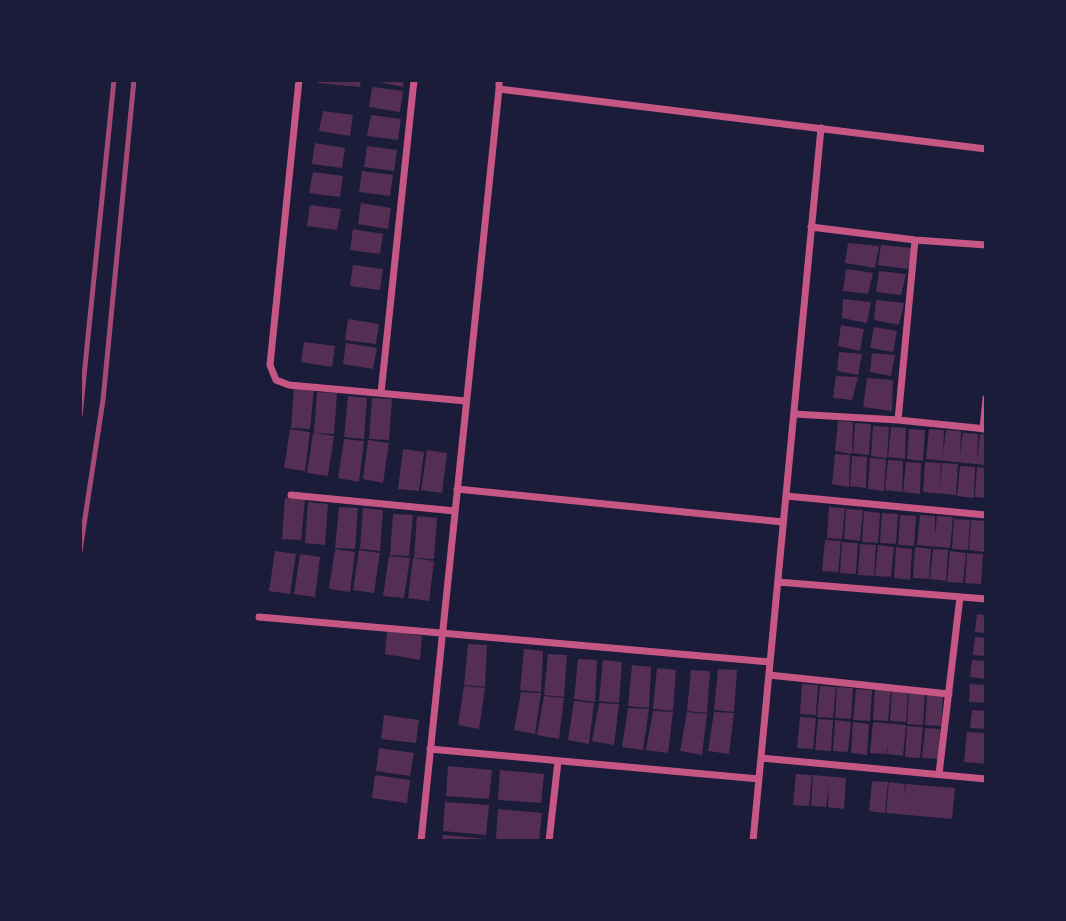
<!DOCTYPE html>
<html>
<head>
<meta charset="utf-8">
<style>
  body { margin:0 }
  #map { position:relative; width:1066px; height:921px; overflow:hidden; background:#1b1b3a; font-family:"Sofia Sans Condensed",sans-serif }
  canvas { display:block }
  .frame { position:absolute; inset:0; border:82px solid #1b1b3a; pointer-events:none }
</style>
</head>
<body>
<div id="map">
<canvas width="1066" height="921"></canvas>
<div class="frame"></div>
</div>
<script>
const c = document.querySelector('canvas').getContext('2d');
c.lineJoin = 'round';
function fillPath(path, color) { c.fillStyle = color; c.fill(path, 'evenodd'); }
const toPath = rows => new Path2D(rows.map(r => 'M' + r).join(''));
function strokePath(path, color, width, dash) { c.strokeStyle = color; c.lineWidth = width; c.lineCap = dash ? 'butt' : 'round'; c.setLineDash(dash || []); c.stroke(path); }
fillPath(toPath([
  [318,80,361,80,360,87,318,83],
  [370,80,404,80,403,87],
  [372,87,403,91,400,112,369,107],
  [323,111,353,115,350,136,319,131],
  [371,115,401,119,398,140,367,136],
  [315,143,345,148,342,168,312,164],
  [367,146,397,150,394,171,364,167],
  [362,171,393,175,390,196,359,192],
  [313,172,343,176,340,197,309,193],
  [361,203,391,208,388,229,358,224],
  [310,205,341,209,337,230,307,226],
  [353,229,383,234,380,254,350,250],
  [848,243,879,246,875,268,845,263],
  [881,245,912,248,908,269,878,265],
  [353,265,383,269,380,290,350,286],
  [846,269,873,273,868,294,843,291],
  [879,271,906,274,901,295,876,292],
  [843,299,871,302,867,323,842,318],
  [876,300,904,303,899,325,874,320],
  [348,319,379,324,376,344,345,340],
  [841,325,864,329,860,351,838,346],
  [874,327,897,331,893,352,870,348],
  [304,342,335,346,332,367,301,362],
  [346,343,377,348,373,369,343,364],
  [839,352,862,354,858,375,837,371],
  [872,353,895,355,891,376,870,372],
  [836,376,858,377,852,400,833,398],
  [867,378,893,380,892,411,863,407],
  [294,387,314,388,310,429,291,428],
  [317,392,337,393,334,434,314,433],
  [348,396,367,398,364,439,344,437],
  [372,398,392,399,389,440,369,439],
  [838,421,853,422,852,454,835,451],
  [855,423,871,424,869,455,853,453],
  [873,426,889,427,887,458,871,456],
  [891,427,906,428,905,459,888,457],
  [290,429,310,432,305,471,284,468],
  [909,429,925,430,923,461,907,459],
  [929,429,944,430,943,454,946,430,961,431,960,457,963,433,978,434,977,461,980,434,986,434,986,465,926,459],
  [313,433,334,436,328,476,307,473],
  [344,439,364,441,359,482,338,478],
  [368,440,389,443,383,483,363,479],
  [403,449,424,452,419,491,398,489],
  [427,450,447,453,442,493,421,490],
  [835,454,850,455,849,487,832,484],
  [852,456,867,457,866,488,850,486],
  [870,458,886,459,884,491,868,489],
  [888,460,903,461,902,492,885,490],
  [906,462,921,463,920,494,903,492],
  [925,462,941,463,940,489,942,463,958,464,956,495,923,492],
  [960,466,975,467,974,498,957,496],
  [977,467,986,468,986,498,975,497],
  [285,498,305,499,301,540,282,539],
  [308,502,328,504,325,545,305,543],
  [339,507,358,508,355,549,335,548],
  [829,507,845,508,842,539,827,538],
  [363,508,383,510,380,551,360,549],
  [846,509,863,510,860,541,844,539],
  [864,511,880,513,878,543,862,542],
  [882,513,898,514,896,544,880,543],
  [393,514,413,515,409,556,390,555],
  [900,515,916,516,914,546,898,545],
  [920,515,935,516,935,535,937,516,953,517,950,548,917,545],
  [417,516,437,518,434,559,414,558],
  [954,519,970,520,968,550,952,549],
  [971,520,986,521,985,552,969,550],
  [825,540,841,541,838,572,822,571],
  [842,542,858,543,856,574,840,573],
  [860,544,876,545,874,576,858,575],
  [878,545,894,547,891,577,875,576],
  [896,547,912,549,910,580,894,578],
  [915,547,931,549,929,579,913,578],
  [335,549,355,552,350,592,329,589],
  [933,549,948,550,946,581,930,579],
  [359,550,380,553,374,593,353,590],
  [275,551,296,554,290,594,269,591],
  [950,551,966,553,963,583,947,582],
  [967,553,983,554,981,584,965,583],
  [300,554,320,557,315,597,294,594],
  [389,556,410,558,404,598,383,596],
  [413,558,434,561,429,601,408,598],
  [977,614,986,615,986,633,975,632],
  [387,631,422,636,420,660,385,654],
  [975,637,986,638,986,656,973,655],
  [468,644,487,645,485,687,464,685],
  [524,649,543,651,541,692,520,690],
  [548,654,567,655,564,697,544,695],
  [578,659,597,660,595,702,574,699],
  [603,660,622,662,619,703,599,701],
  [972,660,986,661,986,679,970,677],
  [632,665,651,667,649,708,628,706],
  [657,668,676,670,673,711,653,709],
  [718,669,737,670,734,712,714,710],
  [691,670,710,671,707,713,687,711],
  [802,684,818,685,816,715,800,714],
  [970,684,986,685,986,703,969,702],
  [464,686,485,688,479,729,458,725],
  [820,686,836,687,833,718,817,717],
  [837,687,853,688,851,719,835,718],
  [856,689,872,690,870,721,853,720],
  [875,689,891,690,888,721,873,720],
  [892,690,908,692,906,722,890,721],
  [521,692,541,693,535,734,514,730],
  [909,693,925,694,923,725,907,724],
  [927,694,943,695,941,726,925,725],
  [544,696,564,698,559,739,537,735],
  [574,701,594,703,589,744,568,740],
  [599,703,619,704,614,745,592,741],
  [628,708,649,709,643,750,622,747],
  [972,710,986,711,986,729,970,728],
  [653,711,673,712,668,753,646,750],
  [687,712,707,714,702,755,680,751],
  [714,712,734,713,729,754,708,751],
  [384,715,419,720,416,743,381,739],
  [800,717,816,718,813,749,797,748],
  [818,719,833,720,831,751,815,750],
  [835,720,851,722,848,752,833,751],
  [853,722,869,724,867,755,851,753],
  [873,722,906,725,903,756,887,754,888,745,886,754,870,753],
  [907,726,923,727,920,758,905,757],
  [925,728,940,729,938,759,922,758],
  [967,732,986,733,986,764,964,762],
  [379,748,414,753,410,776,376,771],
  [448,766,492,770,489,799,446,796],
  [500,770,544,774,541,803,498,800],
  [796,774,812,775,809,806,793,805],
  [375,775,410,780,407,803,372,798],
  [813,775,846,778,844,809,828,807,829,785,826,807,811,806],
  [872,781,888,782,885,813,869,811],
  [889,782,905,784,904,796,906,784,955,788,952,819,886,813],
  [445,802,489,805,486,835,443,831],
  [498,809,542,813,539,841,496,839],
  [443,835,488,839,488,841,442,841]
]), '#542f53');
strokePath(toPath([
  [299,80,270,365,276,380,289,385,466,401],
  [499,80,499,89,986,149],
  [811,227,915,240,986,245],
  [381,393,414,80],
  [794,414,898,420,986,429],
  [898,420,915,240],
  [983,429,986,398],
  [457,489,783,522],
  [291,495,455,511],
  [786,496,986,515],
  [778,582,986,599],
  [259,617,770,662],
  [769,675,949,694],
  [430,749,759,779],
  [761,758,986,779],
  [939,774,960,597],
  [421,841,499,89],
  [549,841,558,761],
  [753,841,821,128]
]), '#c65784', 7);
strokePath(toPath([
  [80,416,114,80],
  [80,551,103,400,134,80]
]), '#a44b75', 5);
</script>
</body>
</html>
